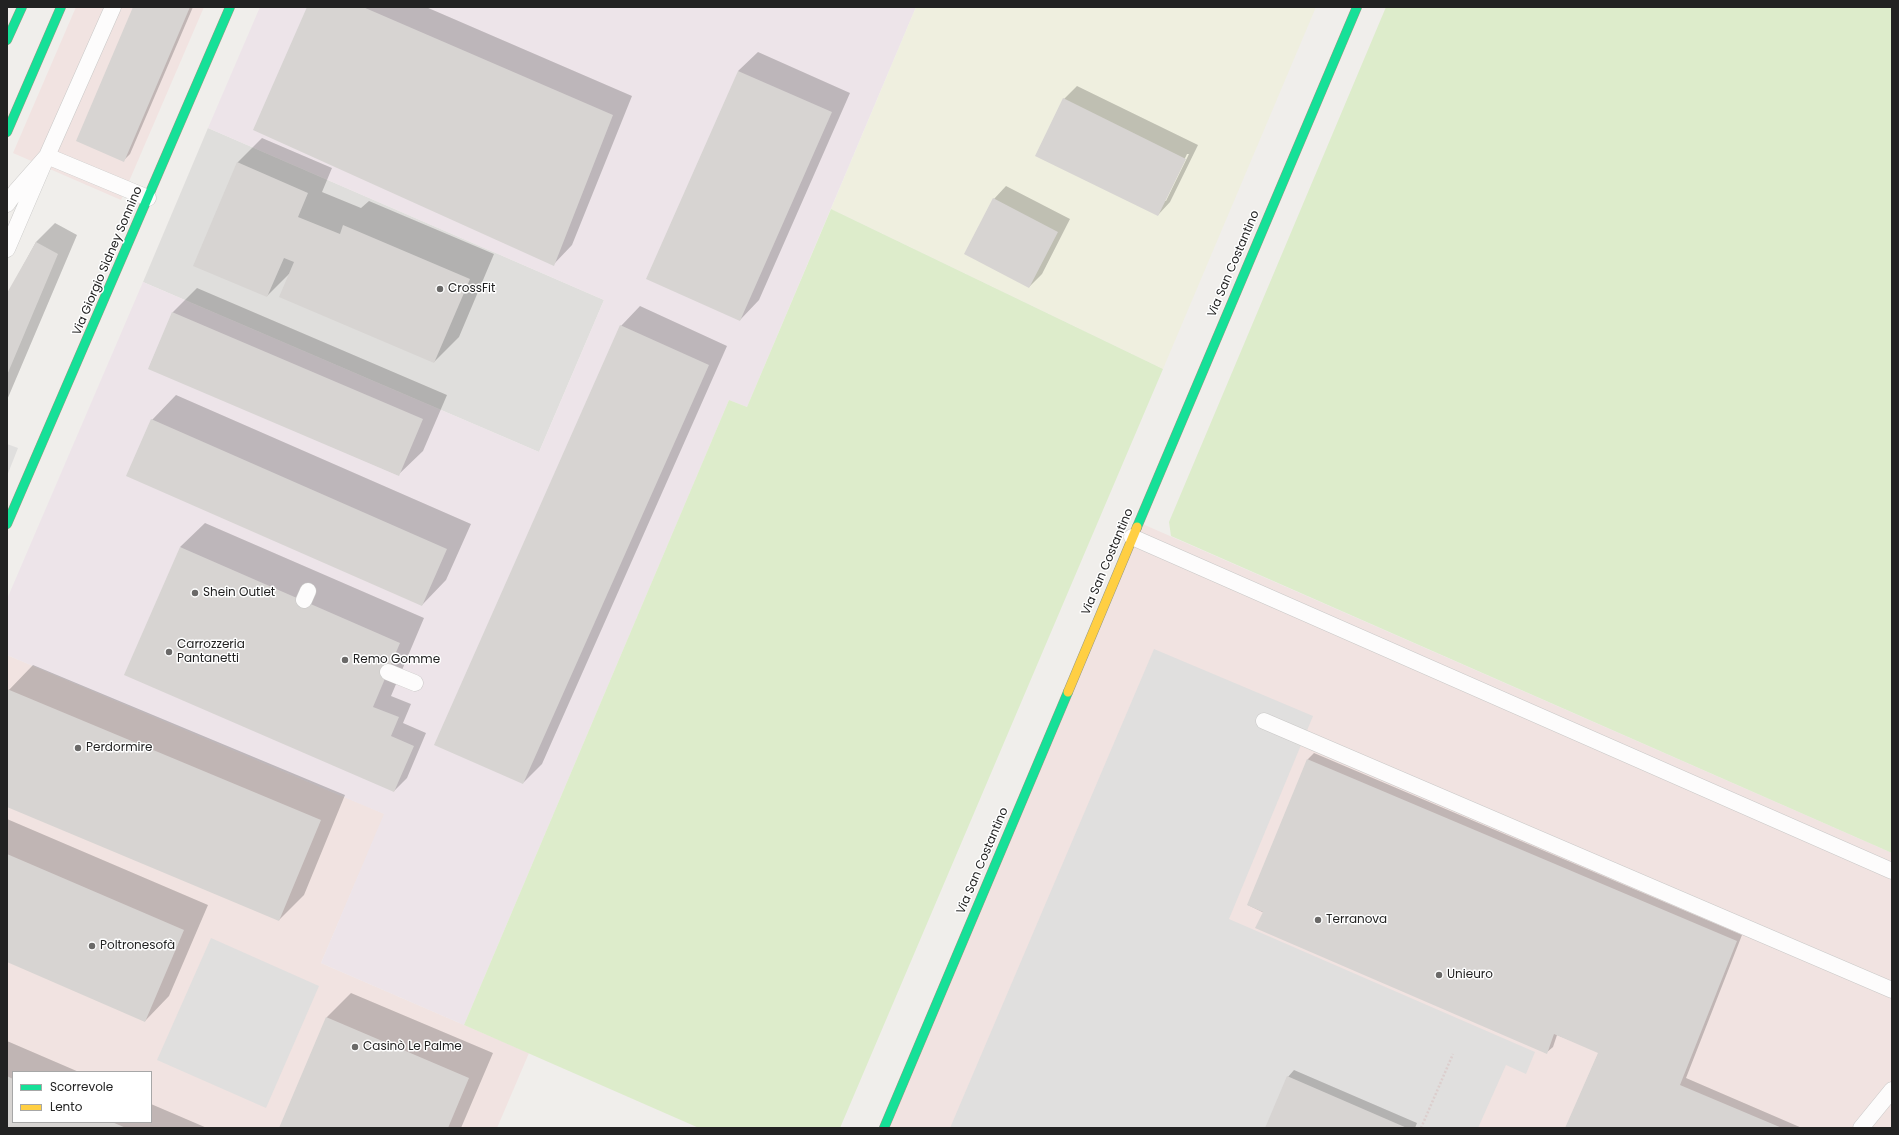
<!DOCTYPE html>
<html>
<head>
<meta charset="utf-8">
<style>
  body { margin:0 }
  #map { position:relative; width:1899px; height:1135px; overflow:hidden; background:#f0eeeb; font-family:Poppins,sans-serif }
  canvas { display:block }
  .frame { position:absolute; inset:0; border:8px solid #222; pointer-events:none }
  .legend { position:absolute; left:12px; top:1071px; width:140px; height:52px; box-sizing:border-box; background:#fff; border:1px solid #a7a7a7; margin:0; padding:5px 7px; list-style:none; font-size:12px; color:#222 }
  .legend li { display:flex; align-items:center; gap:8px; height:20px }
  .legend b { width:20px; border:1px solid #a7a7a7 }
</style>
</head>
<body>
<div id="map">
<canvas width="1899" height="1135"></canvas>
<div class="frame"></div>
<ul class="legend">
<li><b style="height:5px;background:#16e098"></b>Scorrevole</li>
<li><b style="height:5px;background:#ffcf43"></b>Lento</li>
</ul>
</div>
<script>
const c = document.querySelector('canvas').getContext('2d');
c.lineJoin = 'round';
function fillPath(path, color) { c.fillStyle = color; c.fill(path, 'evenodd'); }
const toPath = rows => new Path2D(rows.map(r => 'M' + r).join(''));
function strokePath(path, color, width, dash) { c.strokeStyle = color; c.lineWidth = width; c.lineCap = dash ? 'butt' : 'round'; c.setLineDash(dash || []); c.stroke(path); }
function drawText(font, color, halo, rows, align = 'center') {
  c.font = font + ' Poppins,sans-serif'; c.lineWidth = 3; c.setLineDash([]); c.textBaseline = 'middle'; c.strokeStyle = halo; c.fillStyle = color; for (const [text, x, y, turn = 0] of rows) {
    c.save(); c.translate(x, y); c.rotate((+turn || 0) * Math.PI / 180); c.textAlign = isNaN(turn) ? turn : align; if (halo) c.strokeText(text, 0, 0); c.fillText(text, 0, 0); c.restore();
  }
}
fillPath(toPath([
  [208,128,604,300,539,452,143,282]
]), '#dfdedc');
fillPath(toPath([
  [76,7,204,7,121,200,13,153],
  [1138,522,1892,853,1892,1128,884,1128],
  [7,655,385,814,321,963,529,1053,497,1128,7,1128],
  [13,1072,151,1072,151,1122,13,1122]
]), '#f1e3e1');
fillPath(toPath([
  [260,7,916,7,747,407,729,400,464,1025,321,963,384,814,7,655,7,599,143,282,539,452,604,300,208,128]
]), '#ede4e9');
fillPath(toPath([
  [916,7,1316,7,1163,369,831,209]
]), '#efefdf');
fillPath(toPath([
  [1386,7,1892,7,1892,853,1171,536,1169,522],
  [831,209,1163,369,840,1128,699,1128,464,1025,729,400,747,407]
]), '#ddeccb');
fillPath(toPath([
  [7,444,18,448,7,476],
  [1154,649,1313,716,1229,919,1535,1052,1526,1074,1506,1065,1478,1128,950,1128],
  [211,938,319,986,266,1108,157,1060]
]), '#e0dfde');
fillPath(toPath([
  [134,7,193,7,130,154,124,160],
  [308,7,426,7,632,96,572,245,553,265],
  [758,52,850,93,759,300,740,320,738,71],
  [1077,86,1198,145,1170,202,1158,215,1064,99],
  [1187,154,1189,154,1166,201,1164,201],
  [262,138,332,168,322,192,361,208,369,201,494,254,459,337,434,362,289,274,267,296,237,163],
  [1006,186,1070,219,1042,274,1029,287,994,199],
  [55,223,77,235,7,400,7,295,36,242],
  [197,288,447,395,423,451,398,475,149,368,173,312],
  [640,306,727,346,542,764,523,783,621,326],
  [176,395,471,524,446,580,422,605,152,420],
  [205,523,424,618,391,696,411,704,403,723,426,733,407,778,394,791,180,547],
  [33,665,345,795,304,895,279,920,7,806,7,692],
  [1314,753,1742,935,1686,1078,1802,1128,1566,1128,1599,1052,1557,1035,1553,1047,1546,1053,1248,905,1308,759],
  [7,819,208,905,169,996,145,1021,7,961],
  [351,993,493,1053,461,1128,280,1128,327,1017],
  [7,1041,79,1072,13,1072,13,1122,151,1122,151,1104,207,1128,7,1128],
  [1294,1070,1417,1123,1415,1128,1266,1128,1288,1077]
]), '#0003');
fillPath(toPath([
  [133,7,190,7,124,162,76,141],
  [307,7,363,7,613,115,554,266,253,130],
  [738,71,832,112,740,321,646,279],
  [1063,98,1186,159,1158,216,1035,156],
  [237,162,308,193,298,217,340,234,343,225,470,279,434,363,279,297,294,262,284,258,267,297,193,266],
  [993,198,1058,232,1029,288,964,254],
  [36,242,58,254,7,375,7,293],
  [172,312,423,419,399,476,148,369],
  [620,325,709,365,523,784,434,745],
  [151,419,447,549,422,606,126,476],
  [180,547,400,643,373,707,399,717,391,736,414,746,394,792,124,675],
  [7,689,321,820,279,921,7,807],
  [1307,759,1737,941,1680,1085,1782,1128,1565,1128,1598,1053,1554,1034,1547,1054,1255,928,1263,912,1247,905],
  [7,854,184,930,145,1022,7,962],
  [326,1017,469,1078,448,1128,279,1128],
  [7,1076,13,1079,13,1122,112,1122,126,1128,7,1128],
  [1287,1076,1407,1128,1265,1128]
]), '#d7d4d2');
const lane = toPath([
  [7,204,17,190,47,156,113,7],
  [7,249,47,156,148,198],
  [1132,537,1892,871],
  [304,600,308,591],
  [388,672,415,683],
  [1264,721,1892,990],
  [1861,1128,1892,1090]
]);
const fast = toPath([
  [7,40,22,7],
  [7,132,61,7],
  [7,524,230,7],
  [1137,527,1357,7],
  [884,1128,1068,692]
]);
const slow = toPath([
  [1068,692,1137,527]
]);
strokePath(lane, '#c9c8c7', 17);
strokePath(fast, '#999a82', 10);
strokePath(slow, '#999a82', 10);
strokePath(toPath([
  [1421,1128,1453,1054]
]), '#dccecd', 2.5, [2, 2]);
strokePath(lane, '#fdfcfc', 16);
strokePath(fast, '#16e098', 9);
strokePath(slow, '#ffcf43', 9);
for (const [x, y, r, color] of [
  [440,289,4,"#6a6968"],
  [195,593,4,"#6a6968"],
  [169,652,4,"#6a6968"],
  [345,660,4,"#6a6968"],
  [78,748,4,"#6a6968"],
  [1318,920,4,"#6a6968"],
  [92,946,4,"#6a6968"],
  [1439,975,4,"#6a6968"],
  [355,1047,4,"#6a6968"]
]) { const dot = new Path2D(); dot.arc(x, y, r, 0, 2 * Math.PI); c.fillStyle = color; c.fill(dot); strokePath(dot, '#fff', 1.5); }
drawText('12px', '#222', '#fff', [
  ["Via Giorgio Sidney Sonnino",108,261,-67],
  ["Via San Costantino",1234,264,-67],
  ["Via San Costantino",1108,562,-67],
  ["Via San Costantino",983,861,-67]
]);
drawText('12px', '#222', '#fff', [
  ["CrossFit",448,289],
  ["Shein Outlet",203,593],
  ["Carrozzeria",177,645],
  ["Pantanetti",177,659],
  ["Remo Gomme",353,660],
  ["Perdormire",86,748],
  ["Terranova",1326,920],
  ["Poltronesofà",100,946],
  ["Unieuro",1447,975],
  ["Casinò Le Palme",363,1047]
], 'left');
</script>
</body>
</html>
